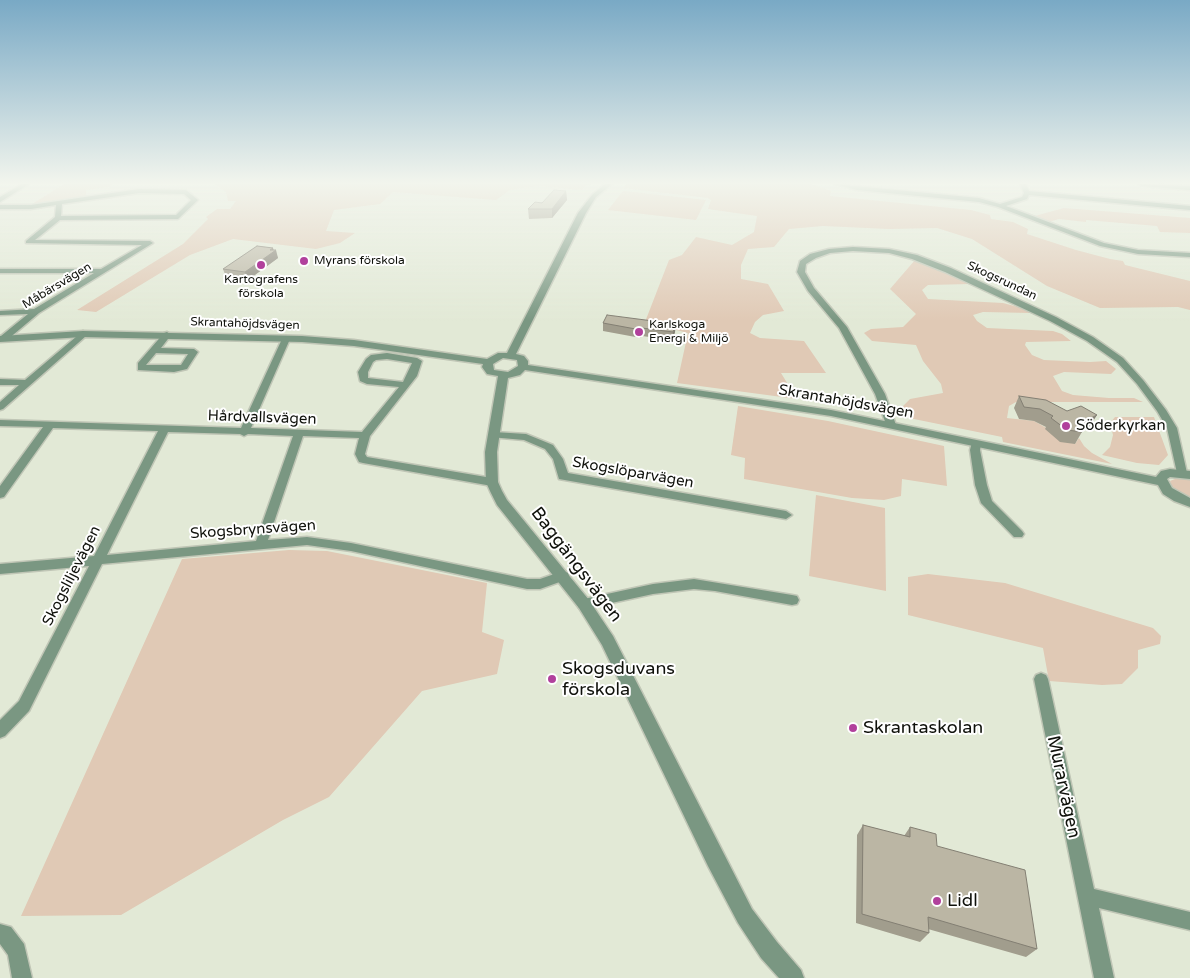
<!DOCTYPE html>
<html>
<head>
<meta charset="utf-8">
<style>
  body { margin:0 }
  canvas { display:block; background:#e2e9d6 }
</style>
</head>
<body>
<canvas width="1190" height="978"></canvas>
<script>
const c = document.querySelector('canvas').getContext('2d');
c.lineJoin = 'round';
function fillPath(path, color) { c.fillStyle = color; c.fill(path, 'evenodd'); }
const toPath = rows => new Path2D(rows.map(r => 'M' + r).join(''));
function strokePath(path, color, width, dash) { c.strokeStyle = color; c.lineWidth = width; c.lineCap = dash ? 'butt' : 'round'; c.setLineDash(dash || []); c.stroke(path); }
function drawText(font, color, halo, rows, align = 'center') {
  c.font = font + ' "Varela Round",sans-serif'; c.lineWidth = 4; c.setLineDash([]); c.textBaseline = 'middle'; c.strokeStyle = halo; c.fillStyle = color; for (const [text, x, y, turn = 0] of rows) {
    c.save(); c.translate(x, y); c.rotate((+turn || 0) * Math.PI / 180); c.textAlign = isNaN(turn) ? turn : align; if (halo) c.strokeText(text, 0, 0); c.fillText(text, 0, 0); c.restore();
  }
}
fillPath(toPath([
  [64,184,113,184,109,187,86,190,86,198,29,206],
  [214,184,591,184,585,186,582,190,538,186,510,190,496,200,393,192,380,204,334,210,326,231,355,233,340,243,316,249,233,239,190,255,96,312,77,310,183,244,208,219,206,217,217,209,230,209,236,201,228,201,226,192],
  [627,184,812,184,831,191,830,196,971,210,990,215,991,219,1013,222,1028,229,1027,234,1076,250,1110,259,1123,261,1125,265,1190,281,1190,310,1178,307,1100,308,1047,286,972,239,937,228,889,229,823,226,789,229,774,247,748,249,741,265,741,279,768,284,784,311,763,315,755,322,750,333,760,338,804,341,826,373,781,373,797,399,677,383,688,333,645,322,669,260,682,255,696,237,732,245,754,232,757,216,708,209,711,200,708,198,623,188],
  [623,191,706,200,696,220,608,210],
  [1064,208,1190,218,1190,233,1160,232,1157,226,1086,220,1086,222,1059,219,1045,223,1031,217],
  [915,260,970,284,928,285,922,290,928,299,1003,303,1018,307,1032,313,983,312,973,315,977,321,987,328,1053,331,1062,334,1071,341,1026,342,1025,345,1032,355,1044,360,1090,362,1106,361,1116,369,1111,374,1064,372,1053,376,1062,391,1073,395,1109,398,1134,398,1143,402,1016,402,1009,406,1007,418,1034,421,1075,444,1079,438,1084,446,1092,453,1112,464,1003,442,1002,437,909,418,901,408,910,399,943,393,941,384,923,361,916,345,872,341,864,333,871,329,903,327,916,314,890,289],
  [738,406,828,421,944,446,947,486,902,479,901,496,884,500,852,498,744,479,745,458,731,455],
  [1115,417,1154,417,1168,455,1159,465,1137,463,1102,455,1110,447,1113,435,1110,423],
  [1180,477,1190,479,1190,498,1172,487,1170,481],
  [816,495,885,508,886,591,809,576],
  [289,550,327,551,487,583,482,632,504,640,497,674,422,691,329,797,283,820,121,915,21,916,182,559],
  [928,574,1005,583,1153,628,1161,636,1160,644,1138,650,1138,668,1122,684,1102,685,1049,681,1043,648,908,615,908,577]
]), '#e0c9b5');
const minor = toPath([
  [22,184,29,184,0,202,0,197,22,184],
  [835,184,979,198,1000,204,1022,197,1024,193,1020,184,1026,184,1029,191,1190,206,1190,210,1029,195,1027,199,1006,206,1104,243,1138,250,1190,253,1190,257,1138,254,1100,246,998,207,979,202,857,190,835,184],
  [1139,184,1190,186,1190,190,1142,186,1139,184],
  [139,189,186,190,198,200,178,219,60,220,35,240,150,241,153,243,39,313,7,340,1,340,1,336,28,314,0,315,0,311,34,309,94,273,0,273,0,269,101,269,142,245,26,243,26,241,55,217,56,205,31,209,0,209,0,205,31,205,139,189],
  [139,193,184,194,191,200,176,215,61,216,62,204,139,193],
  [853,247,889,249,917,255,951,268,1056,317,1093,337,1123,358,1143,380,1166,410,1177,428,1187,473,1186,476,1178,476,1177,473,1167,428,1157,411,1137,384,1117,362,1087,341,1050,321,945,272,912,259,889,253,853,251,830,253,816,258,806,264,805,272,814,288,847,327,885,394,896,425,891,428,887,427,875,394,839,328,808,291,797,272,800,261,810,254,829,249,853,247],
  [83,331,87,334,86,336,3,409,0,410,0,402,19,385,0,385,0,379,25,380,83,331],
  [167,332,171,335,161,348,194,349,198,352,187,369,174,372,138,370,138,363,164,333,167,332],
  [156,353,188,354,181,365,146,365,156,353],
  [286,336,290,339,251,428,362,432,399,387,367,384,360,381,358,372,366,359,371,355,387,353,417,358,422,361,417,376,370,436,365,454,367,457,492,478,498,482,492,486,363,463,359,462,355,454,359,438,303,436,268,540,307,537,351,543,527,579,540,579,563,571,568,573,569,576,568,579,540,589,527,589,351,551,307,545,102,564,29,711,5,736,0,738,0,720,19,701,89,566,0,574,0,564,94,556,158,431,53,428,4,497,0,498,0,486,43,427,0,426,0,420,241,428,282,339,286,336],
  [387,359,412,363,403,382,368,378,368,372,373,362,376,360,387,359],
  [168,432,240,434,244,436,248,434,293,436,256,541,107,555,168,432],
  [494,432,526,434,553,445,563,459,568,473,786,511,792,515,786,519,559,479,553,459,545,449,524,440,490,437,489,435,494,432],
  [976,441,981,444,980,450,987,485,992,501,1022,531,1024,534,1022,537,1014,537,981,503,975,485,970,450,972,442,976,441],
  [694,579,792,595,797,596,799,600,797,604,792,605,715,591,694,589,653,594,584,609,579,608,577,604,579,600,584,599,653,584,694,579],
  [1041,673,1046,675,1048,679,1094,889,1190,912,1190,930,1099,908,1114,978,1094,978,1034,679,1036,675,1041,673],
  [0,924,11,927,24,944,32,978,12,978,8,955,0,944,0,924]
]);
const tertiary = toPath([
  [605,184,612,184,596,197,586,213,516,354,524,356,528,361,528,365,831,410,1156,477,1161,471,1170,469,1190,471,1190,479,1170,477,1167,479,1172,488,1190,498,1190,507,1174,501,1163,494,1158,485,831,416,525,370,520,375,508,378,497,452,498,482,502,491,507,500,589,600,613,636,752,909,777,942,801,970,804,978,779,978,761,958,738,923,708,866,602,645,579,608,497,505,490,491,486,482,485,452,498,376,487,374,482,367,483,364,354,346,302,342,83,337,0,342,0,336,83,331,302,336,354,340,487,359,498,353,507,353,578,213,592,195,605,184],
  [503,358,517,360,518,366,508,372,494,370,493,364,503,358]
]);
strokePath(minor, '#c0c6b6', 3);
strokePath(tertiary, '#c0c6b6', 3);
fillPath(minor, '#7a9782');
fillPath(tertiary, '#7a9782');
fillPath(toPath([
  [566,191,567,200,552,218,529,219,528,209],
  [274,250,278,258,248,280,226,277,223,269],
  [603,323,675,332,672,340,642,336,641,338,603,331],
  [1019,396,1067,411,1090,426,1083,430,1075,444,1060,442,1045,429,1046,427,1034,421,1019,419,1014,408],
  [863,825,904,836,910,827,937,846,1037,949,1026,957,928,929,929,933,920,942,856,923,857,835]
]), '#a19d8d');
fillPath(toPath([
  [566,191,567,200,552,218,552,209],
  [273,248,274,251,276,250,278,258,248,280,245,272],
  [676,324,675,332,672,340,673,332],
  [1097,415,1090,426,1083,430,1075,444,1083,430,1085,421]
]), '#837f73');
const building = toPath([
  [554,190,566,191,552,209,528,209,535,202,542,203,554,190],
  [257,246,273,248,270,250,276,250,245,272,223,269,257,246],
  [607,315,676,324,673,332,642,328,641,330,603,323,607,315],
  [1019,396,1046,400,1067,411,1081,406,1097,415,1085,421,1087,423,1082,432,1067,430,1051,418,1053,416,1040,409,1024,407,1019,396],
  [863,825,910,837,910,827,936,834,937,846,1025,870,1037,949,928,917,929,933,862,914,863,825]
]);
fillPath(building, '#bbb6a4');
strokePath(building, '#837f73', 1);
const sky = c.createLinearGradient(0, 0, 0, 321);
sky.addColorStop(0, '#79a9c5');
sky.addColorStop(0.57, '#f2f5ed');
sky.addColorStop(1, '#f2f5ed00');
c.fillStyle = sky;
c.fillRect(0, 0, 1190, 321);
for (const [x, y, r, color] of [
  [304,261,5,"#b1409c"],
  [261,265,5,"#b1409c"],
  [639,332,5,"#b1409c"],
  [1066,426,5,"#b1409c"],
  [552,679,5,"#b1409c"],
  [853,728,5,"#b1409c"],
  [937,901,5,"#b1409c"]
]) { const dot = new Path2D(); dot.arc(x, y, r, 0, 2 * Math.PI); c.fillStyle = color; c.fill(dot); strokePath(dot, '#fff', 2); }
drawText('12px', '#0f110b', '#fff', [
  ["Myrans förskola",314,261],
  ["Kartografens",261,280,"center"],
  ["förskola",261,294,"center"],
  ["Karlskoga",649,325],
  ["Energi & Miljö",649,339]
], 'left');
drawText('12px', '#0f110b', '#fff', [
  ["Skogsrundan",1002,281,25],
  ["Måbärsvägen",57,286,-31],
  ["Skrantahöjdsvägen",245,324,2]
]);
drawText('15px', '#0f110b', '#fff', [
  ["Skrantahöjdsvägen",846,402,10],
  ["Hårdvallsvägen",262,418,2],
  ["Skogslöparvägen",633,473,10],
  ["Skogsbrynsvägen",253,530,-4],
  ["Skogsliljevägen",72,576,-63]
]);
drawText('15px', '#0f110b', '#fff', [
  ["Söderkyrkan",1076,426]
], 'left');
drawText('18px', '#0f110b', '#fff', [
  ["Baggängsvägen",576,565,53],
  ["Murarvägen",1063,787,78]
]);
drawText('18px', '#0f110b', '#fff', [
  ["Skogsduvans",562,669],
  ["förskola",562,690],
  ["Skrantaskolan",863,728],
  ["Lidl",947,901]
], 'left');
</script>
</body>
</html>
